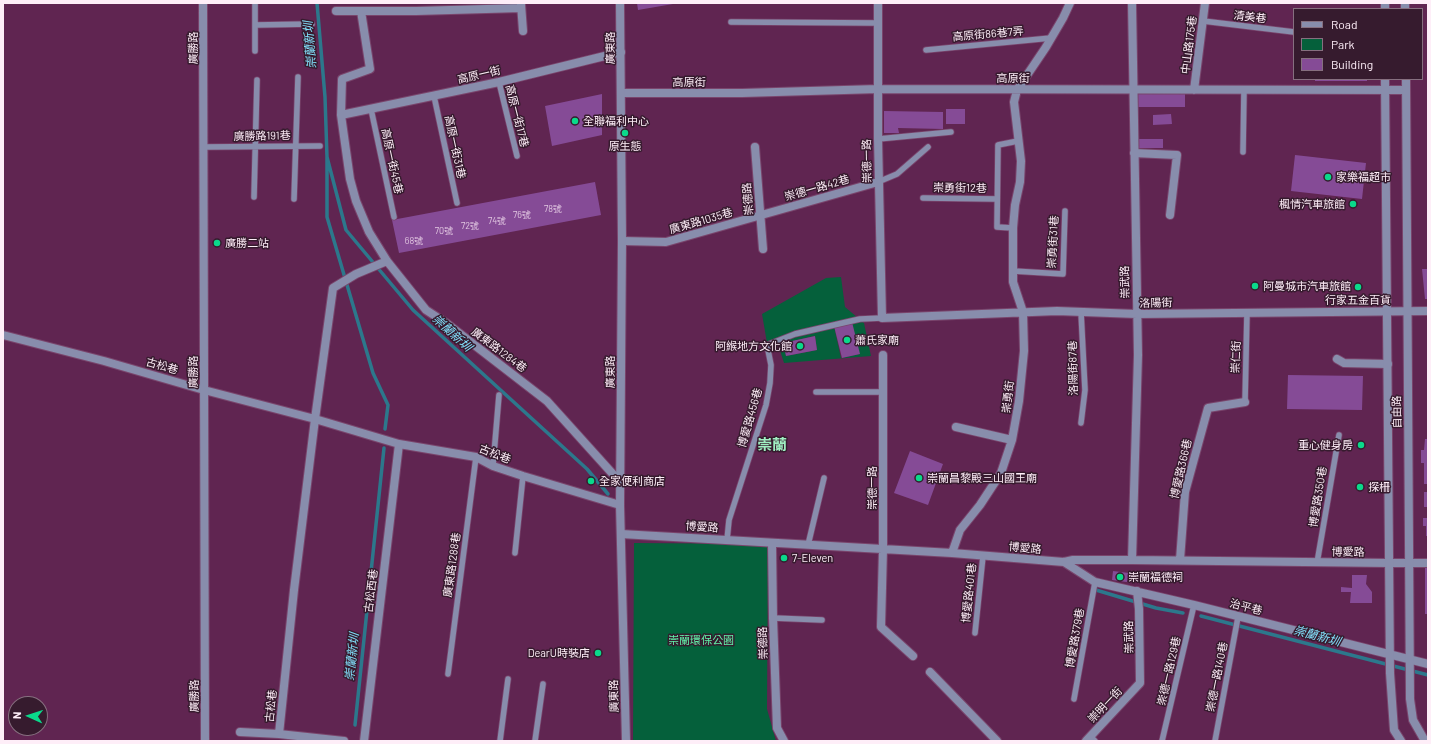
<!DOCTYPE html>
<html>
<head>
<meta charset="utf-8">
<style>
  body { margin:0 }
  #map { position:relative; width:1431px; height:744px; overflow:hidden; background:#602551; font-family:Barlow,sans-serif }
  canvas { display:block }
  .frame { position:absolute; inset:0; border:4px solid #feeef8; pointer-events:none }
  .legend { position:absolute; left:1293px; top:8px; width:130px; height:72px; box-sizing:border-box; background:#361b2e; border:1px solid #866f7f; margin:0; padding:5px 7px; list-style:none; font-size:12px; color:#feeef8 }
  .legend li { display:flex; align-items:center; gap:8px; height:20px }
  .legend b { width:20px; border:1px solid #866f7f }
  .north { position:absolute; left:8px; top:696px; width:40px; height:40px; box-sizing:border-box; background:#361b2e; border:1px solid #866f7f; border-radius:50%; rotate:273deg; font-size:11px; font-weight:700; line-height:16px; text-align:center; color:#feeef8 }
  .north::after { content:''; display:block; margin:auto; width:14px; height:18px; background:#0ad98b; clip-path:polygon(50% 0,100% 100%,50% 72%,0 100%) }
</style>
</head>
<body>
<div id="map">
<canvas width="1431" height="744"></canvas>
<div class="frame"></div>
<ul class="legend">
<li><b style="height:5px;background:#888dac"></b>Road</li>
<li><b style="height:11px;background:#05603b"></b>Park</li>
<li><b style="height:11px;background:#854b96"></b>Building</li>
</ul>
<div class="north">N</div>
</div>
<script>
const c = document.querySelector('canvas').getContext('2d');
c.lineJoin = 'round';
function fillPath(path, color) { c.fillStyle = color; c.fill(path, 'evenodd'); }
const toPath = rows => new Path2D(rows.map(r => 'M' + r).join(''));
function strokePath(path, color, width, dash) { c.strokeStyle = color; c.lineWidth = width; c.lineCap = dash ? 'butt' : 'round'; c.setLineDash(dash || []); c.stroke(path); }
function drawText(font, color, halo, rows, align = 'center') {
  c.font = font + ' Barlow,"Noto Sans TC",sans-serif'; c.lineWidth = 3; c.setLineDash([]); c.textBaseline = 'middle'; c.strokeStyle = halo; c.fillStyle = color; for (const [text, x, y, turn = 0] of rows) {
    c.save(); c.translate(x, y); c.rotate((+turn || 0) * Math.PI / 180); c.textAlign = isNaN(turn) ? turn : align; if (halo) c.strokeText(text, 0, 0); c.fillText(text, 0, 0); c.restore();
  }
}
fillPath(toPath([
  [841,277,845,307,864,323,871,356,784,363,778,344,767,343,762,314,826,278],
  [834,326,860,354,841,358],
  [815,336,817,350,786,356,784,343],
  [634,543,768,544,767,709,776,741,633,741]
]), '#05603b');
strokePath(toPath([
  [317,3,325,97,327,157,327,217,373,373,388,405,385,429],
  [327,157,346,230,413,310,587,469,608,494],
  [1096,590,1156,608,1183,613],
  [1201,616,1428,675],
  [355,725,384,448]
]), '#2c788c', 3.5);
fillPath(toPath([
  [637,3,673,3,673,4,638,10],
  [1315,79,1367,79,1367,81,1315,81],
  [1137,92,1185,92,1185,107,1137,107],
  [602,94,602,135,552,146,545,106],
  [946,109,965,109,965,124,946,124],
  [884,111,943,112,943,129,898,128,899,133,884,133],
  [1171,114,1172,124,1153,125,1153,115],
  [1137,139,1163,139,1163,148,1137,148],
  [1295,155,1366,163,1362,199,1291,191],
  [595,182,601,215,399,253,392,220],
  [1422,269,1428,269,1428,299,1425,299],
  [852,322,860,354,842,358,834,326],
  [815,336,817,350,786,356,783,343],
  [1288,375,1363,376,1362,410,1287,409],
  [1425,439,1428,439,1428,484,1424,484,1424,463,1421,463,1421,450,1424,450],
  [910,451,943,464,928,505,894,493],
  [1424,492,1428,492,1428,507,1424,507],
  [1423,518,1428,518,1428,536,1426,536,1426,526,1423,526],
  [1425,568,1428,568,1428,614,1425,614],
  [1113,571,1129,573,1127,582,1112,580],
  [1352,575,1367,575,1366,584,1372,592,1372,603,1350,603,1351,592,1341,592,1341,587,1352,588]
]), '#854b96');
const service = toPath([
  [255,3,255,51],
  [1203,21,1294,32],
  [731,22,878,23],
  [255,25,312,24],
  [926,50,1051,38],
  [499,82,517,156],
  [434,96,457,203],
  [371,109,394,217],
  [878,139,951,132],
  [204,147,320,146],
  [1243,152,1244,90],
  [878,182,897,174,928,147],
  [254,197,257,80],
  [923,198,997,199],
  [294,199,298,77],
  [1013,228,997,227,998,145,1018,141],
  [1013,271,1063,274,1065,211],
  [816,392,882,392],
  [1245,402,1247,313],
  [1081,423,1085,390,1081,312],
  [493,466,499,395],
  [727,540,729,520,766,405,770,383,771,365,767,345,795,334,860,319,882,318],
  [808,545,824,478],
  [515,553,523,476],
  [1317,563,1339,435],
  [773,618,822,620],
  [975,633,983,556],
  [448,674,476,457],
  [1074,699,1095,582],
  [1091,737,1095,741],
  [500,741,508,679],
  [535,741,543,684],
  [1162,741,1194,605],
  [1215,741,1238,617]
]);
const minor = toPath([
  [878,3,878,139,882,318,1057,311,1137,314,1428,311],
  [521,4,523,31],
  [336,11,416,11,521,8],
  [361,11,370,69,342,79,341,115,350,179,356,201,369,232,387,261,426,310,446,323,547,401,620,482],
  [1194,90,1205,3],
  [621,93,742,93,878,89,1406,90],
  [341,115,499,82,621,52],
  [755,147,763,249],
  [1134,153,1177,155,1170,215],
  [622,241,666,242,878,182],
  [3,335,104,361,204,390,315,419,399,444,476,457,493,466,523,476,620,505],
  [883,355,883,549,881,627,913,656],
  [1337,359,1344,363,1388,364],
  [956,427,1012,440],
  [621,534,952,553,1064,562,1073,560,1132,560,1390,563,1428,563],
  [772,543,773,618,777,728,784,741],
  [952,553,960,530,980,505,1001,473,1012,440,1019,401,1024,351,1023,312,1013,282,1013,228,1015,205,1020,182,1021,161,1014,102,1017,90,1046,47,1063,18,1070,3],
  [1132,560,1138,355,1132,3],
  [1180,560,1185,492,1208,408,1245,402],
  [1064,562,1095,582,1194,605,1428,664],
  [930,672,997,741],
  [240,732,279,734,344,741],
  [279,734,294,590,315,419,333,288,356,274,387,261],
  [364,741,399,444],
  [1086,741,1140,683,1139,609,1137,591]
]);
const tertiary = toPath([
  [203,3,205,741],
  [620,3,622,241,620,505,626,741],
  [1385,3,1385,9],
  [1405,3,1405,9],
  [1385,79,1390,673,1394,730,1401,741],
  [1406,79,1410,699,1413,720,1425,741]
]);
strokePath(service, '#79456c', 7);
strokePath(minor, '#79456c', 10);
strokePath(tertiary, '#79456c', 10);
strokePath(service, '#888dac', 5.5);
strokePath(minor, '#888dac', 8);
strokePath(tertiary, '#888dac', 8);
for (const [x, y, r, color] of [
  [575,121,4,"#0ad98b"],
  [625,133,4,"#0ad98b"],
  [1328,177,4,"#0ad98b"],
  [1353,204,4,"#0ad98b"],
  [217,243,4,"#0ad98b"],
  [1255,286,4,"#0ad98b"],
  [1358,287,4,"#0ad98b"],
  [847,340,4,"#0ad98b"],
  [800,346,4,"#0ad98b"],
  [1361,445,4,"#0ad98b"],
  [919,478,4,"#0ad98b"],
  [591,481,4,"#0ad98b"],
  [1360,487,4,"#0ad98b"],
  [784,558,4,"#0ad98b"],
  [1120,577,4,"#0ad98b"],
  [598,653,4,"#0ad98b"]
]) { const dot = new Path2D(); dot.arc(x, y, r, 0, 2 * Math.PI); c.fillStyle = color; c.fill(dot); strokePath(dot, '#361b2e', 1.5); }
drawText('9px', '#e0c5e0', null, [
  ["78號",553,209],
  ["76號",522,215],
  ["74號",497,221],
  ["72號",470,226],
  ["70號",444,231],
  ["68號",414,241]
]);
drawText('11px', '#feeef8', '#361b2e', [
  ["清美巷",1250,17,7],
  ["高原街86巷7弄",988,34,-5],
  ["中山路175巷",1189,45,-83],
  ["廣勝路",193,48,-90],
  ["廣東路",610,48,-90],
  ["高原一街",479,75,-13],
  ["高原街",1013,78],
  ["高原街",689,82],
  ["高原一街17巷",517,116,76],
  ["廣勝路191巷",262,136,-1],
  ["高原一街31巷",455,147,78],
  ["高原一街45巷",392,161,78],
  ["崇德一路",867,161,-91],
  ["崇德一路42巷",817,188,-16],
  ["崇勇街12巷",960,188,1],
  ["崇德路",748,199,-95],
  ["廣東路1035巷",701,221,-16],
  ["崇勇街31巷",1053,242,-87],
  ["崇武路",1125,282,-91],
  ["洛陽街",1156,303,-1],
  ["廣東路1284巷",499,350,37],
  ["崇仁街",1236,357,-88],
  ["古松巷",162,366,16],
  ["洛陽街87巷",1073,368,-91],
  ["廣勝路",193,372,-90],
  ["廣東路",610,372,-90],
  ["崇勇街",1008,397,-83],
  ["自由路",1397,412,-91],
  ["博愛路456巷",750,418,-74],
  ["古松巷",495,454,21],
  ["博愛路366巷",1181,469,-77],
  ["崇德一路",872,488,-90],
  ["博愛路350巷",1318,497,-81],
  ["博愛路",702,527,4],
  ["博愛路",1025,548,5],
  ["博愛路",1348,552,1],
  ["廣東路1288巷",452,565,-82],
  ["古松西巷",371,591,-83],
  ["博愛路401巷",969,593,-84],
  ["治平巷",1246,607,14],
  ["崇武路",1129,637,-91],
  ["博愛路379巷",1075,638,-80],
  ["崇德路",763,643,-92],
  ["崇德一路129巷",1169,671,-77],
  ["崇德一路140巷",1217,677,-79],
  ["廣勝路",194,696,-90],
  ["廣東路",614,696,-91],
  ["崇明一街",1105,705,-47],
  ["古松巷",271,706,-84]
]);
drawText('11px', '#feeef8', '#361b2e', [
  ["全聯福利中心",583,121],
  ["原生態",625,146,"center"],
  ["家樂福超市",1336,177],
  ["楓情汽車旅館",1345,204,"right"],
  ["廣勝二站",225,243],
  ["阿曼城市汽車旅館",1263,286],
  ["行家五金百貨",1358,300,"center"],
  ["蕭氏家廟",855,340],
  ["阿緱地方文化館",792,346,"right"],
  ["重心健身房",1353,445,"right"],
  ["崇蘭昌黎殿三山國王廟",927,478],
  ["全家便利商店",599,481],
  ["探柵",1368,487],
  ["7-Eleven",792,558],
  ["崇蘭福德祠",1128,577],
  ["DearU時裝店",590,653,"right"]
], 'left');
drawText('11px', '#63f4ab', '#361b2e', [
  ["崇蘭環保公園",701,640]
]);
drawText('italic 12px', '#82e0fb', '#361b2e', [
  ["崇蘭新圳",310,45,-95],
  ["崇蘭新圳",452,333,42],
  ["崇蘭新圳",1317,636,15],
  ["崇蘭新圳",352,657,-84]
]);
drawText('bold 15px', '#a0efc2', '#361b2e', [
  ["崇蘭",772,445]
]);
</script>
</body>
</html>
